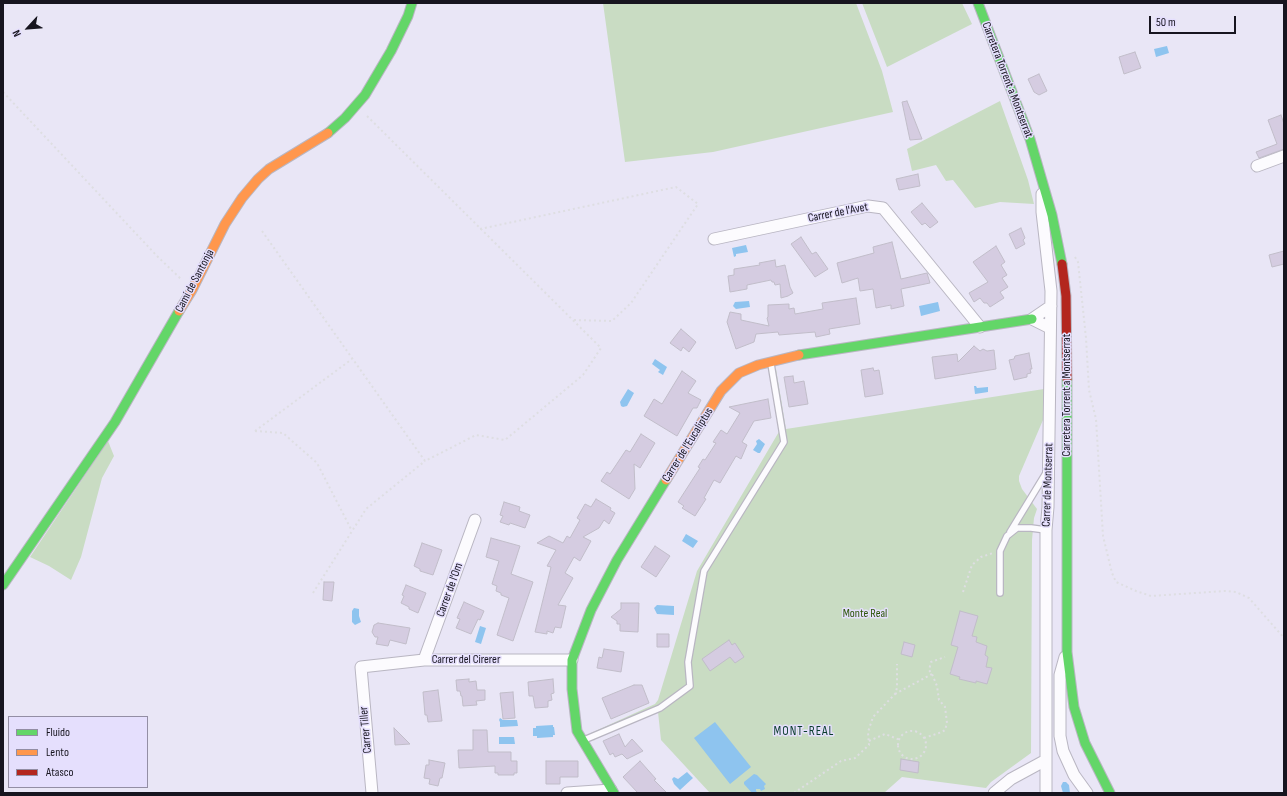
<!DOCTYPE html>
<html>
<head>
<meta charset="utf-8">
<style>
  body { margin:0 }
  #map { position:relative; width:1287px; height:796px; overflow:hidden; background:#e9e6f6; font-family:"Sofia Sans Condensed",sans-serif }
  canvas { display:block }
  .frame { position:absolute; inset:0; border:4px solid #17151f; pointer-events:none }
  .legend { position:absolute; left:8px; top:716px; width:140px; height:72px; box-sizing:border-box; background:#e5dffd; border:1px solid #938ea4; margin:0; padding:5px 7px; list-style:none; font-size:12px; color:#17151f }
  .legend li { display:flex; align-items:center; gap:8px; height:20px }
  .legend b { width:20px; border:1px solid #938ea4 }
  .north { position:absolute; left:8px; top:8px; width:40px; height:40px; -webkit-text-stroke:3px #e5dffd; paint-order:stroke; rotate:244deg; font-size:11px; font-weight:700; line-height:16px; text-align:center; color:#17151f }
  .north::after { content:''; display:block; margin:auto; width:14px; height:18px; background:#17151f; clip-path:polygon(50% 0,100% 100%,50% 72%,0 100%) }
  .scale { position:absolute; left:1149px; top:16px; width:87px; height:18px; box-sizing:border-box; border:2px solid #17151f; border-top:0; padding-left:5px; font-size:12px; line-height:14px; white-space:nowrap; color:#17151f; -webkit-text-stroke:3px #e5dffd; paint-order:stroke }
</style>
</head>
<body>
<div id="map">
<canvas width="1287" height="796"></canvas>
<div class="frame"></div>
<ul class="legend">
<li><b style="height:5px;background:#63d668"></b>Fluido</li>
<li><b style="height:5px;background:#ff974d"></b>Lento</li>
<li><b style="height:5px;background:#b3261e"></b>Atasco</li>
</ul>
<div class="north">N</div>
<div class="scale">50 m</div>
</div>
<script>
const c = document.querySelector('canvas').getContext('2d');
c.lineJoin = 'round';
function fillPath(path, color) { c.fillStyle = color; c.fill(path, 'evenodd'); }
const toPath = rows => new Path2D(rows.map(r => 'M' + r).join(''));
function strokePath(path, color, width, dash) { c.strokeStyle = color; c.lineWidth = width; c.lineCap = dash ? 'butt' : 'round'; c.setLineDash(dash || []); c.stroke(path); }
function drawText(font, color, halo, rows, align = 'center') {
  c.font = font + ' "Sofia Sans Condensed",sans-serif'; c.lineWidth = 3; c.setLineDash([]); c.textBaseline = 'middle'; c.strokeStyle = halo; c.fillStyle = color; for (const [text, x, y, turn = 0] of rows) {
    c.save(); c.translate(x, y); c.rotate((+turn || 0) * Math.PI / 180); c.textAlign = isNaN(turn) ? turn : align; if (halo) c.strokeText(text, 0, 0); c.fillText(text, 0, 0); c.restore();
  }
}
fillPath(toPath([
  [603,3,856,3,882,71,893,112,713,152,625,162],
  [862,3,962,3,972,24,887,67],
  [1000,101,1028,180,1034,204,1000,202,975,208,953,180,946,181,936,165,912,171,907,149],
  [776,369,786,429,1044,389,1052,399,1019,476,1019,481,1022,489,1037,509,1034,518,1032,540,1031,753,991,782,986,788,902,777,884,793,710,793,661,740,658,712,600,736,595,739,594,741,591,733,655,704,658,700,697,571,780,430,771,371],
  [108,441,114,456,102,478,81,557,71,580,49,566,30,557]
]), '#c9dcc3');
fillPath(toPath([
  [1167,46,1169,53,1156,57,1154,49],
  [746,245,748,252,736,254,736,256,734,257,732,248],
  [749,301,750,307,736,309,733,306,735,302],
  [938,302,940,311,921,316,919,306],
  [655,359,667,367,663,375,658,372,660,370,652,364],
  [974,386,976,386,977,388,988,387,988,392,975,394],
  [628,389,634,393,627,406,623,407,621,406,620,402],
  [759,439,765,444,760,453,758,453,753,450,757,444,756,441],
  [686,534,698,541,693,548,682,541],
  [657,605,674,606,674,615,657,614,654,608],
  [354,608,359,609,359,616,361,622,355,625,352,622,352,611],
  [480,626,486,628,481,644,475,642],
  [500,718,503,720,517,720,518,726,500,727,500,722,499,720],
  [715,722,751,767,730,784,694,738],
  [553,725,553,727,554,727,555,735,553,735,553,737,537,738,537,736,533,736,533,728,536,728,536,726],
  [499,737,514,737,515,744,499,744],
  [687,772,693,778,680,790,674,784,672,779,674,777,678,779],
  [754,774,757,775,766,784,764,786,765,789,761,791,760,789,756,789,756,791,758,793,752,793,744,784,744,782],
  [1063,782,1066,782,1069,785,1070,793,1063,793,1061,786]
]), '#8ec4ef');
const building = toPath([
  [1135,52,1141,68,1124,74,1119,57,1135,52],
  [1039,74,1047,91,1039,95,1034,92,1028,79,1039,74],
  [907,101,922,139,910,140,902,102,907,101],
  [1281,115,1284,124,1284,149,1259,158,1256,152,1277,144,1268,120,1281,115],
  [918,174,920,186,899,190,896,179,918,174],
  [922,203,938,222,930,228,925,223,922,225,911,212,922,203],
  [1021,228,1025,238,1023,240,1025,244,1016,249,1009,234,1021,228],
  [801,237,812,254,816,252,828,269,815,277,791,244,801,237],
  [892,242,901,279,927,273,930,283,901,289,904,306,891,309,891,305,876,308,873,289,860,291,858,278,842,283,837,263,874,253,873,247,892,242],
  [996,246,1005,262,1001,265,1007,275,1002,278,1008,287,1000,292,1004,298,990,307,987,303,984,303,980,298,974,302,969,293,988,282,973,262,996,246],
  [1284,251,1284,264,1272,267,1269,255,1284,251],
  [775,260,776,267,785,265,790,287,793,293,788,296,781,298,780,284,775,285,774,282,772,282,771,280,747,285,747,289,730,292,728,276,734,275,734,269,760,265,759,263,775,260],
  [856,298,860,324,829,329,830,334,816,337,815,332,779,335,778,332,756,334,754,342,736,349,727,322,730,312,741,314,741,320,769,326,767,318,768,317,768,305,789,304,789,309,794,308,795,314,823,309,822,303,856,298],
  [681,329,696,342,689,352,683,347,681,351,670,343,681,329],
  [974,346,980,351,983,349,987,351,994,350,996,369,935,379,932,357,957,354,958,362,974,346],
  [1029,353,1032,369,1030,369,1031,373,1027,374,1027,377,1014,380,1009,360,1014,359,1015,356,1029,353],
  [873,368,874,371,879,370,883,394,865,397,861,370,873,368],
  [682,371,696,381,688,393,701,400,697,408,693,408,677,436,644,416,654,399,662,404,682,371],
  [793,376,794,383,804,381,808,404,789,407,784,377,793,376],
  [768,399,771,418,754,421,742,442,747,445,741,459,736,456,720,483,714,480,704,498,706,499,695,516,682,508,684,506,678,502,700,468,698,467,703,459,705,460,716,443,713,442,721,430,727,434,740,413,729,407,768,399],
  [641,434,655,443,640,468,634,464,635,489,629,499,601,481,607,472,610,474,626,450,630,452,641,434],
  [596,499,611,508,610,510,615,513,609,524,604,520,599,528,583,537,591,541,580,561,574,557,565,573,573,578,558,605,566,606,561,628,555,627,553,633,547,631,547,634,535,632,551,567,547,566,556,550,537,543,549,536,563,543,567,536,570,538,580,520,577,518,585,504,591,507,596,499],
  [504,502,520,507,519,511,530,515,525,528,510,523,509,525,500,522,503,516,500,515,504,502],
  [491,538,520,546,511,574,533,582,513,641,497,635,509,598,501,595,501,593,496,591,497,586,492,584,499,561,486,557,491,538],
  [422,543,442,550,433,575,420,571,420,569,414,566,422,543],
  [655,546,670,556,656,577,641,567,655,546],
  [324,582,334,582,332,601,323,600,324,582],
  [406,585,426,593,418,613,409,609,409,607,401,603,404,596,402,595,406,585],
  [464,602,484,611,480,620,478,619,471,634,456,628,460,619,457,618,464,602],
  [621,603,639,603,638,632,620,631,620,624,617,624,617,621,611,617,621,609,621,603],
  [960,611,978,616,972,636,977,637,976,642,987,646,985,655,988,657,986,667,992,668,987,684,976,681,976,683,959,679,960,677,950,674,958,647,951,645,960,611],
  [378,623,410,628,406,644,390,640,388,646,376,644,378,637,375,637,372,632,374,625,378,623],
  [657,634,669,634,669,647,657,647,657,634],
  [729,640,732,645,735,643,744,657,735,663,730,657,710,671,702,659,729,640],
  [904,642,915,645,912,657,901,654,904,642],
  [604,649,624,652,621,672,597,668,599,657,602,658,604,649],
  [469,679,469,682,476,681,477,690,485,690,485,700,476,701,477,705,463,706,462,696,461,696,460,691,457,691,456,680,469,679],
  [553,679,554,693,551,694,552,700,548,701,548,707,535,708,533,696,529,696,528,682,553,679],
  [634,685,642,685,649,703,611,719,602,698,634,685],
  [438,690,442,721,428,722,427,715,425,715,423,692,438,690],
  [513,692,515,718,503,719,500,693,513,692],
  [394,728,410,744,395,745,394,728],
  [473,730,487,730,488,752,511,752,511,761,517,761,517,773,514,773,514,775,498,775,498,773,495,773,495,766,459,768,458,750,473,750,473,730],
  [619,734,625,747,632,739,643,751,627,759,622,754,615,757,613,753,610,755,603,741,619,734],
  [901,759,919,762,918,773,900,770,901,759],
  [429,760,445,763,442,778,440,778,438,786,429,784,430,779,424,778,426,765,429,765,429,760],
  [546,761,578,761,578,777,560,777,560,784,546,784,546,761],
  [640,761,656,779,654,780,667,793,638,793,623,777,640,761]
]);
fillPath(building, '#d5cce1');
strokePath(building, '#c1bdc9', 1);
const lane = toPath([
  [1010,532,1046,473],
  [1000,593,1000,551,1007,536,1017,528,1031,528,1046,530],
  [584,740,660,708,690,686,688,662,704,571,784,442,771,364]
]);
const street = toPath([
  [1257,166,1284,156],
  [1042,194,1042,212,1051,291,1048,507,1046,530,1046,793],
  [714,239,868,206,883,208,980,327],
  [1050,328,1032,319,1051,306],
  [1065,657,1060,675,1060,736,1063,751,1074,775,1087,793],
  [424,660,475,520],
  [372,793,361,667,424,660,572,660],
  [567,793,611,790],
  [996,793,994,793,1011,779,1046,760]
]);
const fast = toPath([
  [978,3,1030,139,1052,215,1062,264],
  [328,133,345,118,365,95,391,51,408,16,412,3],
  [799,355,1032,319],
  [1067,379,1067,652,1074,707,1085,743,1110,793],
  [3,585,115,422,179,311],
  [614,793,577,731,572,689,572,660,591,610,617,560,666,480]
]);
const slow = toPath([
  [179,311,192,290,225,224,242,198,258,179,269,169,328,133],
  [666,480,721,391,739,373,758,365,799,355]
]);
const jam = toPath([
  [1062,264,1066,296,1067,379]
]);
strokePath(lane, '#b9b6c2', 8);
strokePath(street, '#b9b6c2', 13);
strokePath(fast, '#b9b6c2', 11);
strokePath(slow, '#b9b6c2', 11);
strokePath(jam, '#b9b6c2', 11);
strokePath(toPath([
  [3,92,157,256,182,280],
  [480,229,676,187,698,204,631,303,612,321,574,320],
  [262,231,425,461,476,435,505,440,583,375,601,348,365,114],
  [1075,257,1078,262,1086,338,1089,390,1096,419,1103,536,1112,573,1116,582,1136,591,1151,596,1225,591,1236,592,1249,598,1284,638],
  [255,431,283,433,317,463,352,531],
  [255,431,352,359],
  [963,592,972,565,981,557,993,553],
  [313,593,366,509,425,461],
  [895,694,932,674],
  '898 745a14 14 0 1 1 28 0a14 14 0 1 1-28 0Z',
  [924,738,942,732,945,730,947,723,945,707,939,700,937,686,932,674,929,670,931,662,945,657],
  [869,741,885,734,900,740],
  [794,793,841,761,855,758,869,745,868,732,873,717,895,694,897,688,897,664]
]), '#dedee2', 2, [2, 3]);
strokePath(lane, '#fcfbfe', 5.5);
strokePath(street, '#fcfbfe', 11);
strokePath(fast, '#63d668', 9);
strokePath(slow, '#ff974d', 9);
strokePath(jam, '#b3261e', 9);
drawText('12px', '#17151f', '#e5dffd', [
  ["Carretera Torrent a Montserrat",1007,80,69],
  ["Carrer de l'Avet",838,213,-11],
  ["Camí de Santonja",195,281,-62],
  ["Carretera Torrent a Montserrat",1067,395,-90],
  ["Carrer de l'Eucaliptus",688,445,-58],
  ["Carrer de Montserrat",1048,485,-88],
  ["Carrer de l'Om",450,590,-70],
  ["Carrer del Cirerer",466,660],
  ["Carrer Tiller",366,730,-95]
]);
drawText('12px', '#2b5406', '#e5dffd', [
  ["Monte Real",865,614]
]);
c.letterSpacing = '1px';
drawText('13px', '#0a3d2d', '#e5dffd', [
  ["MONT-REAL",804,732]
]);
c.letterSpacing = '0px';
</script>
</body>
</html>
